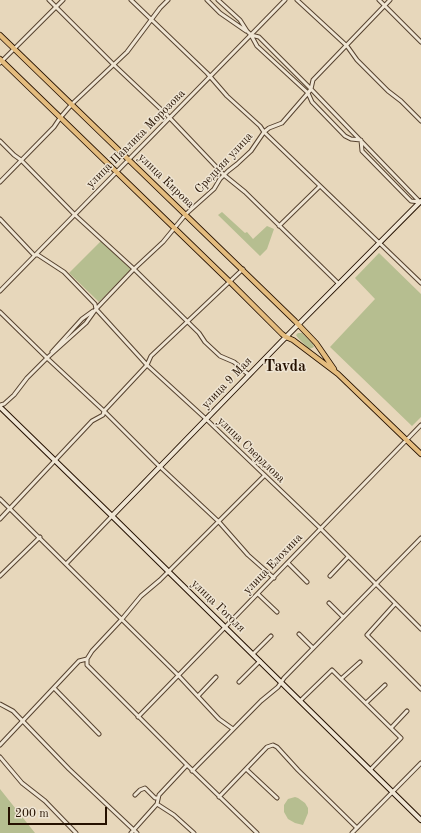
<!DOCTYPE html>
<html>
<head>
<meta charset="utf-8">
<style>
  body { margin:0 }
  #map { position:relative; width:421px; height:833px; overflow:hidden; background:#e7d7bb; font-family:"Old Standard TT",serif }
  canvas { display:block }
  .scale { position:absolute; left:8px; top:807px; width:99px; height:18px; box-sizing:border-box; border:2px solid #251100; border-top:0; padding-left:5px; font-size:12px; line-height:14px; white-space:nowrap; color:#251100; -webkit-text-stroke:3px #efe5d3; paint-order:stroke }
</style>
</head>
<body>
<div id="map">
<canvas width="421" height="833"></canvas>
<div class="scale">200 m</div>
</div>
<script>
const c = document.querySelector('canvas').getContext('2d');
c.lineJoin = 'round';
function fillPath(path, color) { c.fillStyle = color; c.fill(path, 'evenodd'); }
const toPath = rows => new Path2D(rows.map(r => 'M' + r).join(''));
function strokePath(path, color, width, dash) { c.strokeStyle = color; c.lineWidth = width; c.lineCap = dash ? 'butt' : 'round'; c.setLineDash(dash || []); c.stroke(path); }
function drawText(font, color, halo, rows, align = 'center') {
  c.font = font + ' "Old Standard TT",serif'; c.lineWidth = 3; c.setLineDash([]); c.textBaseline = 'middle'; c.strokeStyle = halo; c.fillStyle = color; for (const [text, x, y, turn = 0] of rows) {
    c.save(); c.translate(x, y); c.rotate((+turn || 0) * Math.PI / 180); c.textAlign = isNaN(turn) ? turn : align; if (halo) c.strokeText(text, 0, 0); c.fillText(text, 0, 0); c.restore();
  }
}
fillPath(toPath([
  [222,212,245,233,247,232,253,239,267,226,274,229,267,249,260,256,218,215],
  [101,241,131,269,99,302,69,273],
  [379,253,421,294,421,417,412,426,330,347,375,299,355,278],
  [298,333,302,333,313,344,314,347,312,348,309,349,298,338,296,335],
  [0,789,35,833,0,833],
  [295,797,298,798,305,803,308,808,308,813,303,825,295,823,288,819,284,812,284,805,288,799]
]), '#b6be90');
const street = toPath([
  [49,0,114,65,167,115,224,175,245,192,339,284],
  [131,0,207,73,227,96,260,126,264,132,421,283],
  [207,0,220,13,246,31],
  [218,0,240,20,247,31,251,35,259,37,311,89,420,202],
  [297,0,347,46,357,60,388,91,401,101,421,121],
  [379,0,421,42],
  [251,35,257,46,308,93,312,102,345,136,351,139,361,140,362,151,409,199,411,201,420,202],
  [0,63,63,0],
  [0,141,14,155,21,160,75,215,134,269,199,333,205,342,220,356,234,362,249,375],
  [0,182,54,127,60,118,72,104,127,52,160,8,168,0],
  [0,219,34,255,38,255,64,272,95,304,96,309,147,365,206,419,320,528,421,629],
  [279,226,320,186],
  [0,291,285,0],
  [0,312,47,358,104,411,157,464,219,522,248,555,274,578],
  [52,352,82,319,93,311],
  [0,405,4,404,14,395,27,378,47,358,86,323,96,309,134,269,163,242,186,214,214,189,220,179,228,171,237,164,251,151,264,132,269,128,282,123,308,93,311,89,313,80,390,0],
  [0,499,178,675,219,719,233,729],
  [0,519,92,421,103,415,104,411,147,365,151,356,243,269],
  [288,563,307,582],
  [66,564,112,516],
  [0,576,40,537],
  [330,576,348,557],
  [258,594,277,612],
  [329,603,343,617],
  [395,604,367,635,421,689],
  [299,634,313,648],
  [253,654,271,636],
  [87,659,87,665,187,765,257,833],
  [341,679,360,662],
  [239,682,260,661],
  [54,688,99,734],
  [198,696,216,677],
  [300,701,332,670,401,738,370,770],
  [366,703,385,685],
  [0,704,13,711,69,769,137,833],
  [138,717,421,425],
  [391,728,407,711],
  [0,745,79,661,87,659,92,651,122,619,141,596,160,580,264,476],
  [0,757,22,783,45,801,76,833],
  [246,769,277,798],
  [192,771,261,701,278,687,284,678,421,538],
  [135,795,140,790,145,788,155,798,158,798],
  [219,797,267,747,273,745,277,747,298,770,357,828],
  [157,804,174,815,194,833],
  [131,833,157,804,159,795,187,765],
  [352,833,421,763]
]);
const secondary = toPath([
  [0,407,112,516,421,820],
  [112,516,281,342,421,201]
]);
const primary = toPath([
  [0,35,295,321,316,343,334,369],
  [0,59,229,281,282,334,286,337,293,340,338,374,421,454]
]);
strokePath(street, '#56422f', 5);
strokePath(secondary, '#251100', 6);
strokePath(primary, '#251100', 6);
strokePath(street, '#efe5d3', 3);
strokePath(secondary, '#efe5d3', 4);
strokePath(primary, '#e4bc7e', 4.5);
drawText('12px', '#251100', '#efe5d3', [
  ["улица Павлика Морозова",136,139,-45],
  ["Средняя улица",224,163,-47],
  ["улица Кирова",166,181,44],
  ["улица 9 Мая",227,383,-46],
  ["улица Свердлова",251,450,44],
  ["улица Елохина",273,564,-46],
  ["улица Гоголя",218,606,44]
]);
drawText('bold 16px', '#251100', '#efe5d3', [
  ["Tavda",285,367]
]);
</script>
</body>
</html>
